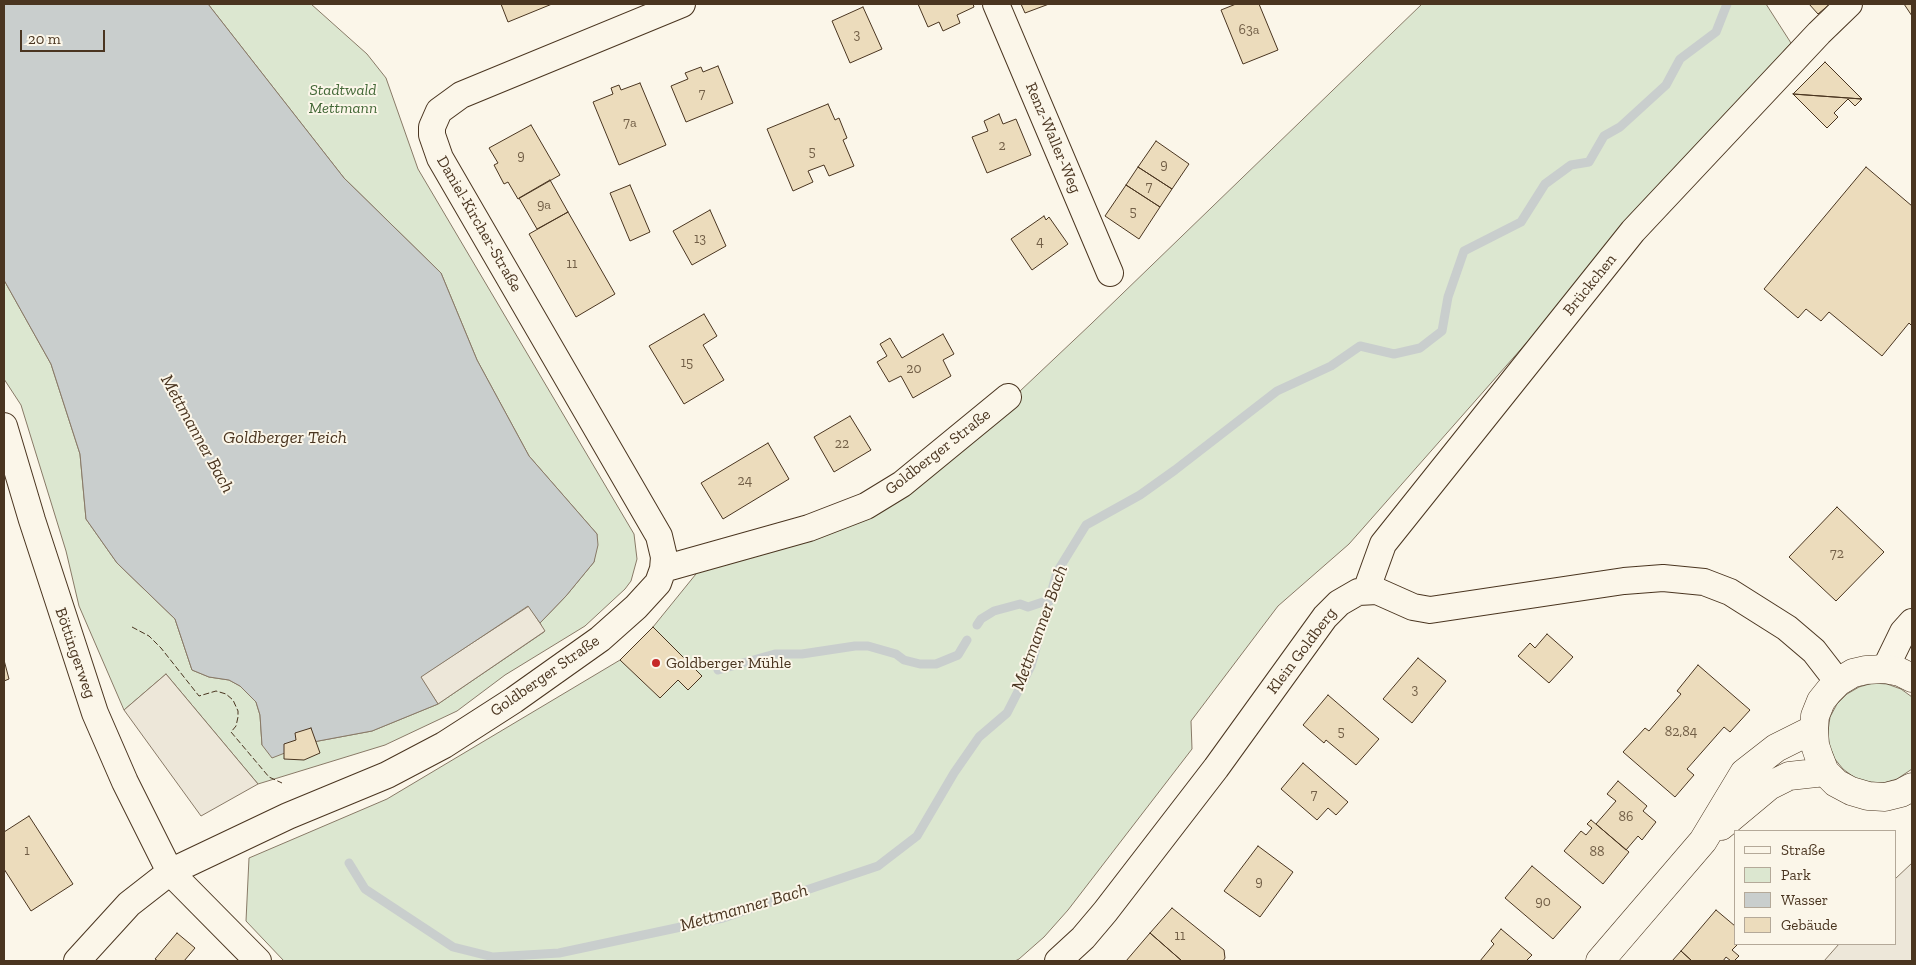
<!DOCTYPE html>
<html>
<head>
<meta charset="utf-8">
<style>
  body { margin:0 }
  #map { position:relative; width:1916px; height:965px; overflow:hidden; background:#fbf6e9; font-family:"Zilla Slab",serif }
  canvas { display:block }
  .frame { position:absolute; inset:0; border:5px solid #4a3520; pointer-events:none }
  .legend { position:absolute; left:1734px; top:830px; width:162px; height:115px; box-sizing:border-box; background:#fbf6e9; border:1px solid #b4a999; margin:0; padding:6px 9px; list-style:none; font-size:15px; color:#4a3520 }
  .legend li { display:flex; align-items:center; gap:10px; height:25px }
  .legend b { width:25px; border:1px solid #b4a999 }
  .scale { position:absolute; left:20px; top:30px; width:85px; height:22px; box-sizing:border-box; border:2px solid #4a3520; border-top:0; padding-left:6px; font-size:15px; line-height:18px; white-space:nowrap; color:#4a3520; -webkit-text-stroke:4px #fbf6e9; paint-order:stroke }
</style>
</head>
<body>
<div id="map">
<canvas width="1916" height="965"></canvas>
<div class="frame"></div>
<ul class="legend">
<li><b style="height:6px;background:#fbf6e9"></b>Straße</li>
<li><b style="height:14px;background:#dce7d0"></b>Park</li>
<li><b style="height:14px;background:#c9cecd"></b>Wasser</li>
<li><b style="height:14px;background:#ecdcbc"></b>Gebäude</li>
</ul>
<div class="scale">20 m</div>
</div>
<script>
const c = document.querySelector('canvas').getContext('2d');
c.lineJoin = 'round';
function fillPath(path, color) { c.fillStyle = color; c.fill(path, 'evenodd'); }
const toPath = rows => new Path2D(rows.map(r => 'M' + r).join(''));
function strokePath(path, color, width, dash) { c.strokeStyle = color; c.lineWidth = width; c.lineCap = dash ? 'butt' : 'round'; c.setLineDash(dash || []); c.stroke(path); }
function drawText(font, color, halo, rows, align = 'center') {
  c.font = font + ' "Zilla Slab",serif'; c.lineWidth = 4; c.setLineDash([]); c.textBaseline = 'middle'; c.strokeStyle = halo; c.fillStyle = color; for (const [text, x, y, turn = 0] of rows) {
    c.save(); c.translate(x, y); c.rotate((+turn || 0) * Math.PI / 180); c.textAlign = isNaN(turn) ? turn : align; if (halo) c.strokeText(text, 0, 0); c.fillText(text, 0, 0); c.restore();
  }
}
const green = toPath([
  [208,4,311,4,367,54,386,78,418,169,634,534,637,559,631,581,625,589,585,626,505,675,457,711,385,745,258,784,166,674,124,710,79,606,66,551,21,405,4,379,4,280,51,364,80,454,86,519,117,563,175,619,192,670,209,677,229,680,240,686,256,702,260,715,262,745,292,749,313,742,372,731,438,704,544,632,540,623,566,596,594,562,597,534,529,456,477,360,441,273,344,178,208,4],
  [1422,4,1766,4,1791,43,1349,544,1278,606,1191,721,1192,749,1068,910,1044,937,1019,959,1015,961,284,961,246,921,249,858,387,799,620,660,678,680,688,690,702,676,653,627,700,569,930,476,1091,324,1422,4],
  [1873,683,1887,684,1901,689,1912,697,1912,769,1897,779,1883,783,1868,782,1855,778,1843,769,1834,758,1829,745,1828,731,1830,717,1837,704,1847,694,1859,687,1873,683]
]);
fillPath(green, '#dce7d0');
strokePath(green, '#887966', 1);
const parking = toPath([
  [529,606,545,631,438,704,420,677,529,606],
  [166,674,258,784,201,816,124,710,166,674],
  [1912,863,1912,961,1824,961,1839,944,1895,944,1895,879,1912,863]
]);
fillPath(parking, '#ede7d9');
strokePath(parking, '#887966', 1);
const water = toPath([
  [4,4,208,4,344,178,441,273,477,360,529,456,597,534,598,545,594,562,566,596,540,623,528,606,421,677,438,704,372,731,313,742,272,758,262,745,260,715,256,702,240,686,229,680,209,677,192,670,175,619,117,563,86,519,80,454,51,364,4,280,4,4]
]);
fillPath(water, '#c9cecd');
strokePath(water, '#887966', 1);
strokePath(toPath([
  [977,625,981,619,994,611,1020,604,1028,607,1049,600],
  [718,670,775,654,802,654,855,646,868,646,896,654,904,660,920,664,936,664,958,655,967,640],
  [349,863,365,889,453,947,493,957,559,953,723,918,878,866,917,836,954,773,979,737,1007,713,1031,666,1057,572,1086,525,1140,495,1175,470,1277,391,1331,366,1360,346,1394,354,1420,348,1442,331,1448,297,1464,251,1521,222,1545,184,1571,165,1589,162,1604,136,1620,127,1666,85,1680,59,1716,32,1727,4]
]), '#c9cecd', 9);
const building = toPath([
  [501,4,552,4,508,22,501,4],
  [918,4,973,4,974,7,957,15,960,23,943,31,939,22,928,27,918,4],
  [1021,4,1049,4,1025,13,1021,4],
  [1236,4,1259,4,1278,50,1243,64,1221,10,1236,4],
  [1809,4,1830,4,1818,14,1809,4],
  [1904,4,1912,4,1912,16,1904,4],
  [863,7,882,49,850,63,832,21,863,7],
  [1825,62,1862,99,1793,94,1825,62],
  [718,66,733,103,686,122,671,86,688,79,685,73,701,67,703,72,718,66],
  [640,83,666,145,619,165,593,102,613,94,611,88,619,85,621,90,640,83],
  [1793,94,1862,99,1855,106,1848,99,1834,113,1838,117,1827,128,1793,94],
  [828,104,835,120,839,118,847,138,843,140,854,166,829,176,824,165,808,171,813,182,793,191,767,129,828,104],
  [999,114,1003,124,1016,119,1031,155,987,173,972,137,988,131,984,121,999,114],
  [531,125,560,175,518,199,508,182,504,184,494,165,498,163,489,148,531,125],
  [1156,141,1189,164,1172,189,1138,167,1156,141],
  [1138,167,1172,189,1160,207,1126,185,1138,167],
  [1866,167,1912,206,1912,326,1909,323,1882,356,1829,312,1821,321,1806,309,1798,318,1764,289,1866,167],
  [550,180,568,212,537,229,519,198,550,180],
  [630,185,650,232,630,241,610,193,630,185],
  [1126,185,1160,207,1139,239,1105,216,1126,185],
  [710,210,726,246,692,265,673,231,710,210],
  [568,212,615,294,576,317,529,234,568,212],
  [1044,216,1046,220,1049,217,1068,244,1032,270,1011,239,1044,216],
  [704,314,717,336,703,345,724,380,684,404,649,346,704,314],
  [943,334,954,354,943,360,951,376,913,398,901,376,889,382,877,362,887,356,880,344,890,338,902,358,943,334],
  [850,416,871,450,834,472,814,437,850,416],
  [768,443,789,479,723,519,701,483,768,443],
  [1837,507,1884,552,1836,601,1789,557,1837,507],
  [653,627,702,676,688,690,678,680,660,698,620,660,653,627],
  [1547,634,1573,657,1549,683,1518,656,1530,643,1535,648,1547,634],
  [1418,658,1446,681,1412,723,1383,699,1418,658],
  [4,660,9,679,4,681,4,660],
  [1698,665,1750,710,1730,732,1724,727,1687,769,1694,775,1675,797,1623,752,1645,728,1649,731,1681,694,1677,691,1698,665],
  [1328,695,1379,739,1356,765,1326,740,1324,743,1303,725,1328,695],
  [311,728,320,753,304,760,284,759,284,744,296,740,295,733,311,728],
  [1303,763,1348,802,1336,815,1328,808,1317,820,1281,789,1303,763],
  [1618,781,1647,806,1643,811,1656,822,1642,840,1638,836,1626,850,1596,824,1616,801,1607,794,1618,781],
  [29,816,73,884,31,911,4,869,4,832,29,816],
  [1591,820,1629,852,1603,884,1564,851,1581,831,1586,835,1592,828,1587,824,1591,820],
  [1258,846,1293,872,1260,917,1224,891,1258,846],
  [1532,866,1581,907,1553,939,1505,898,1532,866],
  [1172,908,1224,950,1225,958,1223,961,1182,961,1150,933,1172,908],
  [1716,910,1735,926,1735,944,1738,944,1732,950,1739,956,1734,961,1731,961,1726,957,1723,961,1692,961,1681,951,1716,910],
  [1501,929,1532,955,1526,961,1480,961,1494,944,1491,941,1501,929],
  [177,933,195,948,184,961,158,961,155,959,177,933],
  [1150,933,1182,961,1126,961,1150,933],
  [1681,951,1692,961,1672,961,1681,951]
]);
fillPath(building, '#ecdcbc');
strokePath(building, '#4a3520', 1);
const street = toPath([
  [996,4,1110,273],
  [4,426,32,520,95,713,125,782,170,872,258,961],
  [663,569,809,528,866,506,902,484,1008,397],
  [1366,591,1383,544,1633,231,1819,33,1849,4],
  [1885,669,1903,632,1912,622],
  [77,961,129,904,170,872,288,816,387,775,444,745,514,700,600,639,636,607,658,583,663,569,664,557,659,536,440,158,432,135,432,127,439,111,461,95,682,4],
  [1058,961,1083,938,1105,912,1216,768,1325,617,1339,603,1358,592,1377,591,1413,607,1430,610,1624,581,1663,578,1704,582,1730,592,1787,628,1814,651,1838,682]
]);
const secondary = toPath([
  [1912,678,1900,672,1885,669,1866,670,1853,673,1838,682,1829,691,1821,701,1815,716,1814,729,1815,745,1819,757,1825,772,1836,783,1851,791,1868,796,1885,797,1901,793,1912,787],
  [1721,826,1769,786,1789,776,1825,772],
  [1600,961,1703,841,1744,773,1776,748,1814,729]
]);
strokePath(street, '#4a3520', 28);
strokePath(secondary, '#4a3520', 29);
strokePath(street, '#fbf6e9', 26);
strokePath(secondary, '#fbf6e9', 28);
strokePath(toPath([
  [132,627,149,636,161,648,199,696,216,691,226,694,233,700,238,711,238,717,236,726,231,732,269,777,282,783]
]), '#4a3520', 1, [6, 2.5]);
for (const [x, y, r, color] of [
  [656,663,5,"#c62828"]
]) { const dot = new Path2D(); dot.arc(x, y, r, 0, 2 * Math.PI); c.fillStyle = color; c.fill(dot); strokePath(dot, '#fbf6e9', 2); }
drawText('14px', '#725f47', null, [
  ["63a",1249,30],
  ["3",857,35],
  ["7",702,94],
  ["7a",630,123],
  ["2",1002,146],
  ["5",812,152],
  ["9",521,156],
  ["9",1164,165],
  ["7",1149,187],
  ["9a",544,205],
  ["5",1133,212],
  ["13",700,239],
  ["4",1040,242],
  ["11",572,264],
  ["15",687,363],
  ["20",914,369],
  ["22",842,444],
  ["24",745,481],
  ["72",1837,554],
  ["3",1415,690],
  ["5",1341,732],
  ["82,84",1681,732],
  ["7",1314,795],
  ["86",1626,817],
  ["1",27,851],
  ["88",1597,852],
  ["9",1259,882],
  ["90",1543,902],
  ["11",1180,936]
]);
drawText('italic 16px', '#436837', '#fbf6e9', [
  ["Stadtwald",343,90],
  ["Mettmann",343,108]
]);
drawText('16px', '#4a3520', '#fbf6e9', [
  ["Renz-Waller-Weg",1053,138,67],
  ["Daniel-Kircher-Straße",479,224,60],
  ["Brückchen",1590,285,-51],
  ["Goldberger Straße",938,452,-38],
  ["Klein Goldberg",1302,651,-53],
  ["Böttingerweg",75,653,71],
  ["Goldberger Straße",545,676,-35]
]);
drawText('16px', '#4a3520', '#fbf6e9', [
  ["Goldberger Mühle",666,663]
], 'left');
drawText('italic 18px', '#4a3520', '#fbf6e9', [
  ["Mettmanner Bach",197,434,61],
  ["Goldberger Teich",285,438],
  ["Mettmanner Bach",1040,628,-70],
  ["Mettmanner Bach",744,908,-16]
]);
</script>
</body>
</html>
